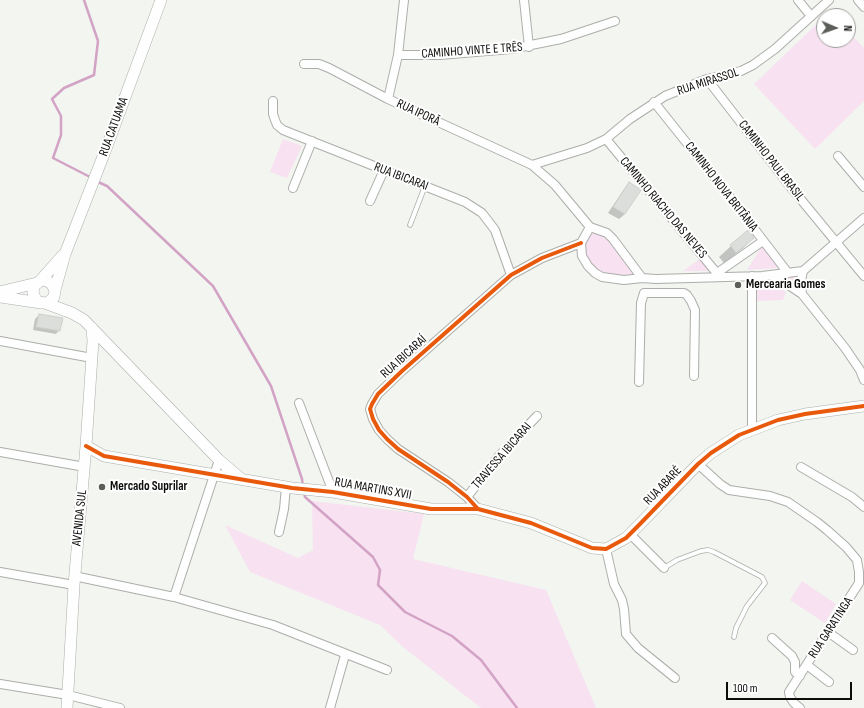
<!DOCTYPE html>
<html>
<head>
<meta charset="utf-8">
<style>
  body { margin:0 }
  #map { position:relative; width:864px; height:708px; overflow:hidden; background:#f2f5f0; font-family:"Sofia Sans Condensed",sans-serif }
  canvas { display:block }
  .north { position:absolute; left:816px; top:8px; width:40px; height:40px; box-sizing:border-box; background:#fff; border:1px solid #9e9e9d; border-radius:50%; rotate:92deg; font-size:11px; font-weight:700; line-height:16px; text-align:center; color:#0c0d0a }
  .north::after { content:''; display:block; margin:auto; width:14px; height:18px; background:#5c5e5a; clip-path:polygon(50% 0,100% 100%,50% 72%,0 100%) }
  .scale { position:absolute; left:726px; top:682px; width:126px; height:18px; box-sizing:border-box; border:2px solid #0c0d0a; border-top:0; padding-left:5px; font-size:12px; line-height:14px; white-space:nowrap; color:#0c0d0a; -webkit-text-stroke:3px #fff; paint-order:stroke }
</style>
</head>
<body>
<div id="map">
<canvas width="864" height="708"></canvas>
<div class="north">N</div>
<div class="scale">100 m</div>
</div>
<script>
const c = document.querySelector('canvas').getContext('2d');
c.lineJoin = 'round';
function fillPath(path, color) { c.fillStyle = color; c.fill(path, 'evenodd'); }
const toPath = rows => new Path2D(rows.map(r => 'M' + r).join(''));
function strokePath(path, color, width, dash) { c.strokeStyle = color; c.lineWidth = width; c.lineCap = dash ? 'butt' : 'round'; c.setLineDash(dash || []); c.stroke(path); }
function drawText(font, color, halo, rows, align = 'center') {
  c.font = font + ' "Sofia Sans Condensed",sans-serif'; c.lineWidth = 4; c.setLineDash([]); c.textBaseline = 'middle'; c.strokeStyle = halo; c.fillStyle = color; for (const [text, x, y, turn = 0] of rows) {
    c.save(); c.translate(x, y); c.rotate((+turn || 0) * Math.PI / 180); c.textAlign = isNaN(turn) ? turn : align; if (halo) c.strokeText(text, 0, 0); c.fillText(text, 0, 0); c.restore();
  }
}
fillPath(toPath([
  [824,17,824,40,848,40,848,31,864,48,864,101,815,149,754,84],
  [283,139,302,146,287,178,270,172],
  [596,232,606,234,644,280,606,277,591,264,578,240,586,233],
  [762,246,779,268,747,270],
  [701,258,710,271,683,271],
  [799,274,800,290,780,276],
  [757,280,786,292,783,300,756,301],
  [312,501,424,514,413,559,546,590,596,708,481,708,403,647,380,625,250,572,225,525,298,558,313,550],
  [802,581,836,604,825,623,790,600]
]), '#f8e1f0');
fillPath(toPath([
  [630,183,625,214,619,219,608,213,624,189],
  [753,238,742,249,724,263,719,257,731,246],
  [39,315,59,330,56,334,33,330,35,319]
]), '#0003');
strokePath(toPath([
  [84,0,98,41,94,75,64,88,52,99,61,116,61,135,53,158,92,178],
  [96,181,107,186,213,286,271,386,302,479,303,487],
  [304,492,305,497,373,557,380,570,378,585,405,612,452,636,481,660,517,708]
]), '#d3a3c6', 2.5);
const building = toPath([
  [629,182,641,190,625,214,613,207,629,182],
  [748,230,754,238,736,253,730,245,748,230],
  [39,314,63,318,60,331,36,327,39,314]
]);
fillPath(building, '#dbdeda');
strokePath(building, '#cdcfcb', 1);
const service = toPath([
  [410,225,425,186],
  [664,568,677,560,701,551,708,550,714,552,762,577,765,583,747,606,736,628,734,637]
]);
const minor = toPath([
  [524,0,529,47],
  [798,0,811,16],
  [858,0,864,7],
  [398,55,440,55,511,49,561,39,615,21],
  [304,64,319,64,329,68,388,99,532,165,555,185,590,227,607,233,613,239,642,278],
  [707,79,789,185,864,276],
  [388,99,398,55,404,0],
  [273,101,273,114,275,120,277,125,283,130,465,202,482,213,495,230,511,275],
  [654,102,733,201,788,273],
  [606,139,720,277],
  [838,156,864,187],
  [532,165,587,148,606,139,630,119,665,96,707,79,741,71,753,65,775,49,829,0],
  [293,188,312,141],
  [370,201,384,170],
  [590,227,581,243,582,256,588,266,595,273,602,277,624,280,642,278,656,279,762,276,803,271],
  [803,271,864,218],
  [717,273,763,241],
  [772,276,784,282,802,294,845,348,860,370,864,380],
  [802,294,801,281,803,271],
  [0,341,92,358],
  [639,382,641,303,644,293,684,293,687,295,691,301,695,310,694,376],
  [299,403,333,492],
  [752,429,752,276],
  [0,452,85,467],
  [698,464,720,484,729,490,770,496,788,502,817,522,827,530,846,547,857,560,859,572,859,583,789,692,790,697,794,703,800,708],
  [801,467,852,497,864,507],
  [467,497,498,457,537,416],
  [478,509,467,497,448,482,398,449,387,439,379,430,373,419,370,409,372,404,378,394,402,371,511,275,542,258,581,243],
  [279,532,284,509,286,487],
  [630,534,664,568],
  [606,549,614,584,622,600,624,609,626,634,638,648,675,678],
  [0,572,74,585],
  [74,576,174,597,273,625,387,670],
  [174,597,219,460],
  [828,632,853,650],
  [772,638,792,656,795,662,795,672,800,676],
  [807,665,829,682],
  [0,684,68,695,120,708],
  [330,708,345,655]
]);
const tertiary = toPath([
  [40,281,63,255],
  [55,290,65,254,104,154,161,0],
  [0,292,37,283],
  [0,297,41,303],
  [45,303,49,302,54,297,55,290,51,283,44,280,40,281,34,286,33,293,36,300,39,302,45,303,72,313,84,320,219,460,240,478],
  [86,446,104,456,292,488,333,492,431,509,478,509,531,523,592,548,606,549,626,538,640,524,698,464,711,453,739,435,778,420,805,414,864,406],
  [67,708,74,585,86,446,93,341,92,328]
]);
strokePath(service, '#acaeaa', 5.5);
strokePath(minor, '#acaeaa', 10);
strokePath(tertiary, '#acaeaa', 12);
strokePath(service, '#fdfefd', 4);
strokePath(minor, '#fdfefd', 8);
strokePath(tertiary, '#fdfefd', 11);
strokePath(toPath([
  [86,446,104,456,292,488,333,492,431,509,478,509,531,523,592,548,606,549,626,538,640,524,698,464,711,453,739,435,778,420,805,414,864,406],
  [478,509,467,497,448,482,398,449,387,439,379,430,373,419,370,409,372,404,378,394,402,371,511,275,542,258,581,243]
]), '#e8590c', 4);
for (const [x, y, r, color] of [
  [738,285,4,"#5c5e5a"],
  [102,487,4,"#5c5e5a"]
]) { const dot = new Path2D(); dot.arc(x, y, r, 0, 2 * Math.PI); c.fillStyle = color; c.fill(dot); strokePath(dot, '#fff', 1.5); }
drawText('13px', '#0c0d0a', '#fff', [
  ["CAMINHO VINTE E TRÊS",472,51,-4],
  ["RUA MIRASSOL",708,82,-18],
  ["RUA IPORÃ",418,113,25],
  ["RUA CATUAMA",114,127,-70],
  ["CAMINHO PAUL BRASIL",771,161,52],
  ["RUA IBICARAI",401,177,21],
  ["CAMINHO NOVA BRITÂNIA",721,187,52],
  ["CAMINHO RIACHO DAS NEVES",663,208,50],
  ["RUA IBICARAÍ",404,357,-42],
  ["TRAVESSA IBICARAI",502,456,-49],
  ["RUA ABARÉ",663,486,-46],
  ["RUA MARTINS XVII",373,489,10],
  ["AVENIDA SUL",80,518,-84],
  ["RUA GARATINGA",831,628,-57]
]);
drawText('bold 13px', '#0c0d0a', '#fff', [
  ["Mercearia Gomes",746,285],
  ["Mercado Suprilar",110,487]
], 'left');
</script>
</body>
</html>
